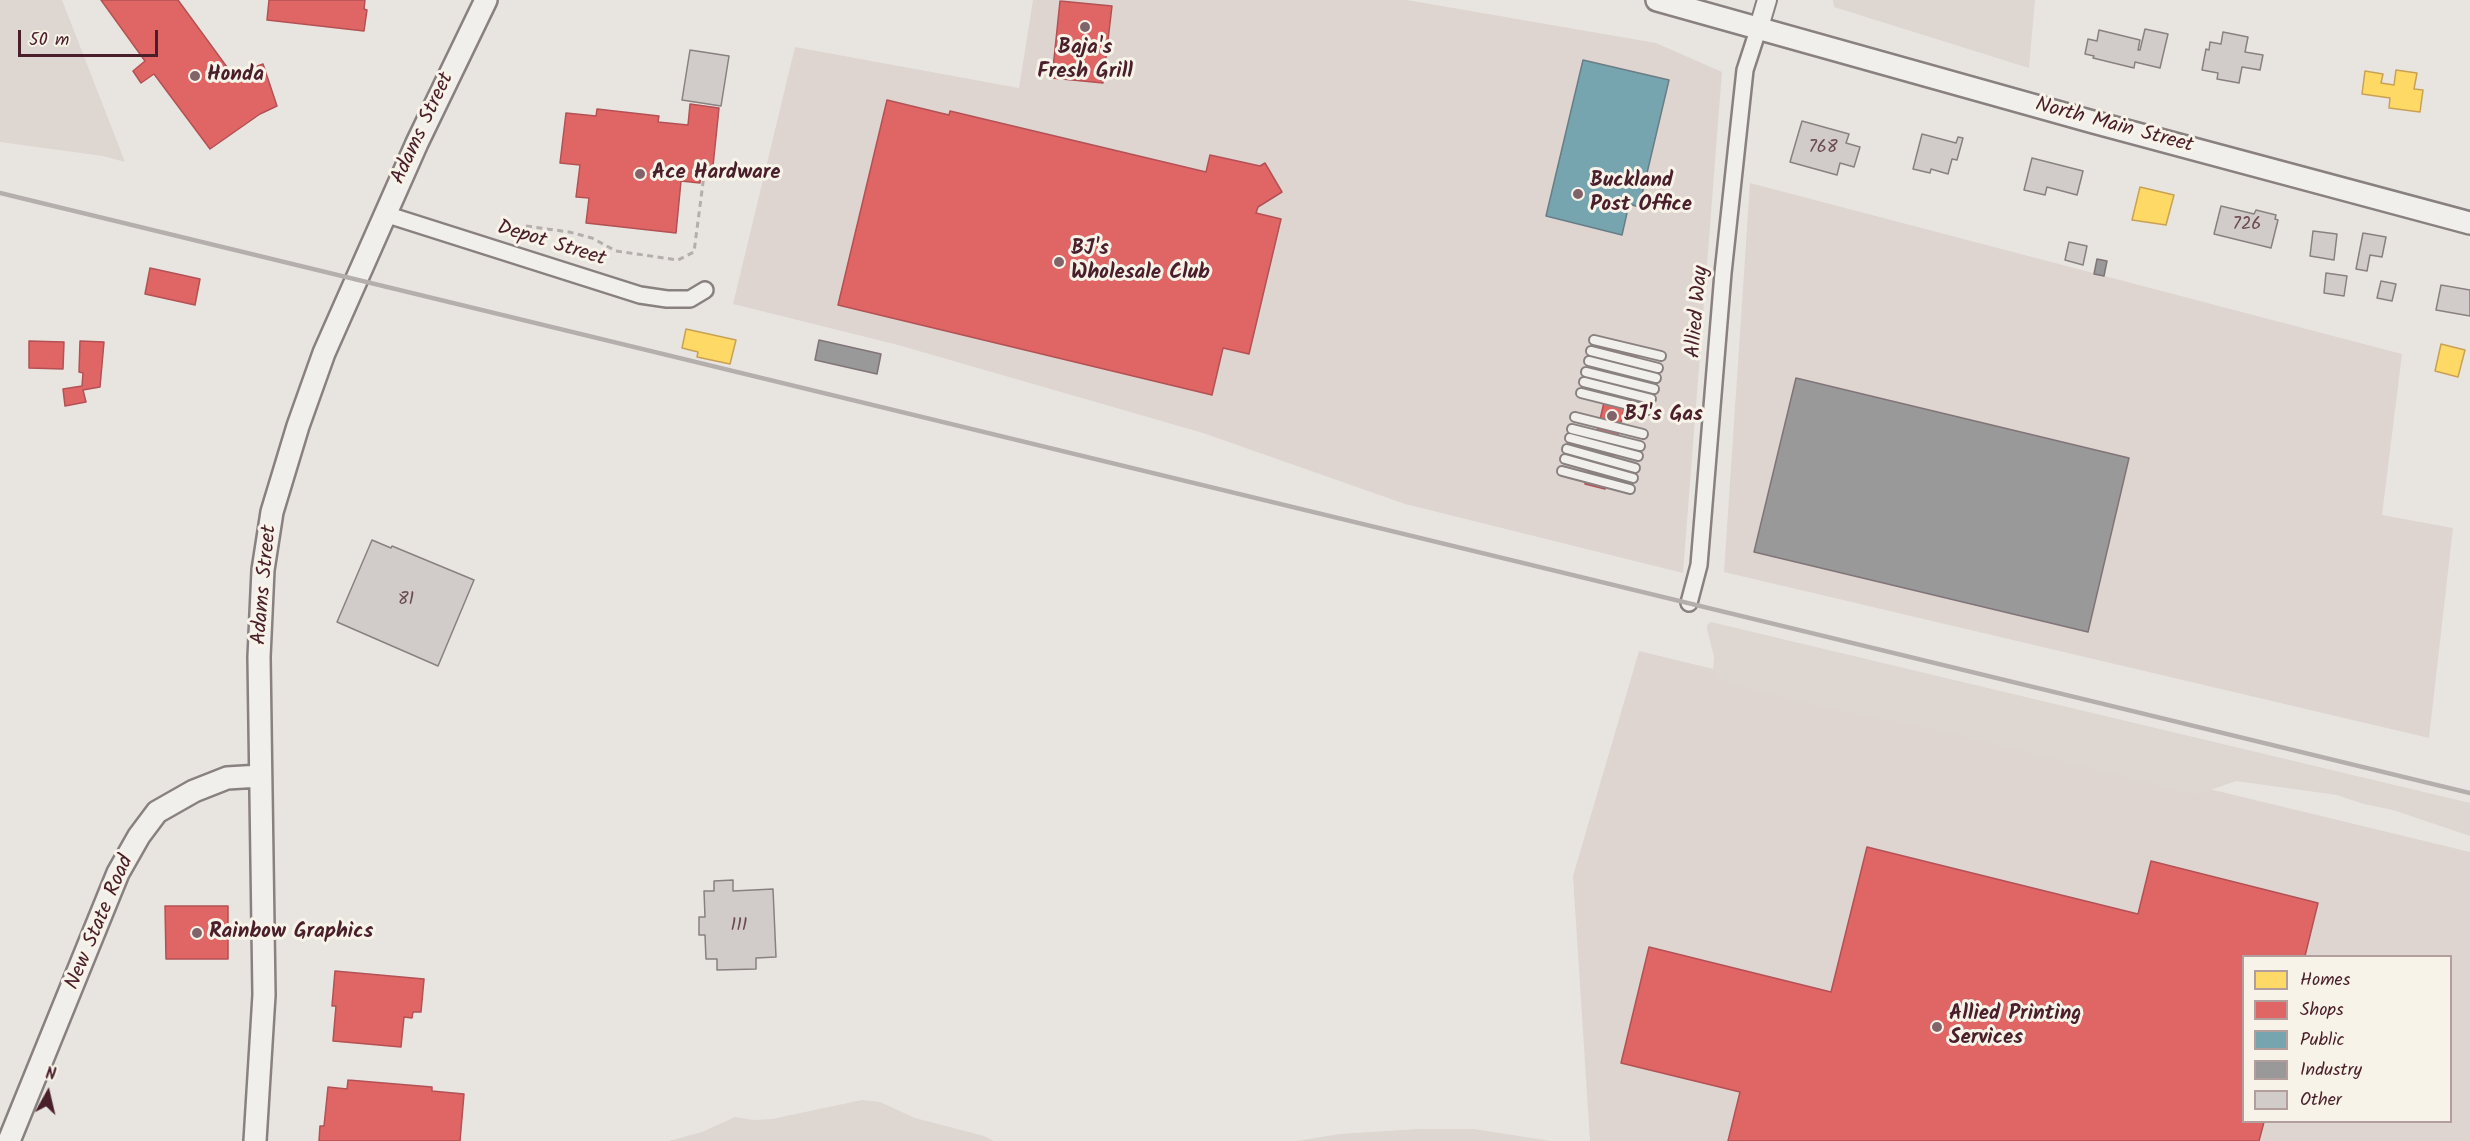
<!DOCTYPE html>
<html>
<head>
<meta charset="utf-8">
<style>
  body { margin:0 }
  #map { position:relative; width:2470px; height:1141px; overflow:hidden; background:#e8e5e0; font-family:Kalam,sans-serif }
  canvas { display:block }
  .legend { position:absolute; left:2242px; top:955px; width:210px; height:168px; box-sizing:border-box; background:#f7f3e8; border:2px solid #b29e9c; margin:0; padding:8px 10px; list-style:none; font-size:18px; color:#4a1f2b }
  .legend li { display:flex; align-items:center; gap:12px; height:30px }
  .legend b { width:30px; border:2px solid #b29e9c }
  .north { position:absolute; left:18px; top:1063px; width:60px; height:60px; -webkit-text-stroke:4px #f7f3e8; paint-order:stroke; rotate:8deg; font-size:16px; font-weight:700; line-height:24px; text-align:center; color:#4a1f2b }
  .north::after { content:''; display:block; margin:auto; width:21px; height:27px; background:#4a1f2b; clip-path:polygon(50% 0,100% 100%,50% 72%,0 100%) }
  .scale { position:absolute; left:18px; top:30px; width:140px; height:27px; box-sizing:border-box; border:3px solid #4a1f2b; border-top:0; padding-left:8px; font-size:18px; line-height:21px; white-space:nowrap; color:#4a1f2b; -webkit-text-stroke:4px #f7f3e8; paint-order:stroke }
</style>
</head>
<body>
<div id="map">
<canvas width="2470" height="1141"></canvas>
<ul class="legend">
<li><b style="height:16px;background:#ffd966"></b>Homes</li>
<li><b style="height:16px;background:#e06666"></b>Shops</li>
<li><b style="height:16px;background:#76a5af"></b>Public</li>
<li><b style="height:16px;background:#999"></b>Industry</li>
<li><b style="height:16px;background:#d1ccc9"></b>Other</li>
</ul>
<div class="north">N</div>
<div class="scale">50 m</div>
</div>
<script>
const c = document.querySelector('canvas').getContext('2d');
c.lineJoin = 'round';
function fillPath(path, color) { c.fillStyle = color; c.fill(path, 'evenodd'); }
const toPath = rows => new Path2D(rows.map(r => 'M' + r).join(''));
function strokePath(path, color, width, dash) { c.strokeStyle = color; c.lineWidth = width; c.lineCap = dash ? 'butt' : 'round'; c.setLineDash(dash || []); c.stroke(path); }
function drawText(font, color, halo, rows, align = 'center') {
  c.font = font + ' Kalam,sans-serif'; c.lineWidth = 6; c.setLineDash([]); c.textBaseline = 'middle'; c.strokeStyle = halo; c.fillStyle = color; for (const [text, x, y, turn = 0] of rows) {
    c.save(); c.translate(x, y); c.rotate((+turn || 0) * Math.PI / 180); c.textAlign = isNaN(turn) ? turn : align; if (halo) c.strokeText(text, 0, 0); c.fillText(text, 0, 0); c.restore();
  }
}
fillPath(toPath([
  [1033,0,1407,0,1656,43,1722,72,1683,573,1405,504,1203,433,898,345,733,304,795,47,1019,88],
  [1750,183,2402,354,2382,515,2453,528,2429,738,1724,572],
  [1639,651,2470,852,2470,1141,1590,1141,1573,876],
  [2244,956,2450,956,2450,1122,2244,1122]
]), '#ded5d0');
fillPath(toPath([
  [0,0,62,0,125,162,103,156,0,142],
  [1833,0,2035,0,2029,68,1834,7],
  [1711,622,2470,803,2470,836,2393,810,2364,804,2337,795,2236,781,2199,794,2180,792,2124,776,1937,730,1854,714,1731,685,1718,678,1713,671,1714,657,1707,629,1707,625],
  [862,1100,880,1102,915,1118,984,1136,994,1141,669,1141,702,1132,735,1117,753,1120,772,1119],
  [1418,1129,1474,1129,1551,1141,1296,1141,1340,1134]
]), '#ded6d0');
const homes = toPath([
  [2396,70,2417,73,2414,89,2423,90,2420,112,2389,108,2390,98,2362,94,2365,71,2383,74,2381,83,2394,85,2396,70],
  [2140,187,2174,195,2166,225,2132,220,2140,187],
  [686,329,736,340,730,364,697,357,698,352,682,348,686,329],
  [2441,344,2465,350,2458,377,2435,371,2441,344]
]);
fillPath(homes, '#ffd966');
strokePath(homes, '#c9a154', 1.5);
const shops = toPath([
  [101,0,178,0,235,78,244,71,263,64,277,106,260,114,210,149,154,74,141,83,133,71,145,61,101,0],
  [269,0,365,0,364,9,367,10,364,31,267,20,269,0],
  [1060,1,1112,6,1103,83,1052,78,1060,1],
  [887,100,949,115,950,111,1206,172,1210,155,1260,166,1265,163,1282,192,1258,207,1256,213,1281,219,1249,354,1223,348,1212,395,838,305,887,100],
  [690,104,719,108,713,166,702,165,700,183,681,181,676,233,586,223,589,198,576,197,580,165,560,163,566,113,596,116,597,109,659,116,658,122,688,125,690,104],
  [150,268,200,279,195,305,145,294,150,268],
  [29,341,64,342,63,369,29,368,29,341],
  [80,341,104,342,100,387,83,390,86,402,65,406,63,389,82,386,83,373,79,372,80,341],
  [1618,342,1639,347,1605,489,1585,484,1618,342],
  [1867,847,2138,914,2151,861,2318,903,2305,956,2244,956,2244,1122,2264,1122,2259,1141,1728,1141,1740,1092,1621,1063,1649,947,1831,992,1867,847],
  [165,906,228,906,228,959,166,959,165,906],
  [335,971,424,979,421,1012,413,1012,412,1018,404,1017,401,1047,333,1041,336,1006,332,1006,335,971],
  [348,1080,432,1087,432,1091,464,1094,460,1141,319,1141,320,1126,324,1126,328,1087,347,1089,348,1080]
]);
fillPath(shops, '#e06666');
strokePath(shops, '#b35154', 1.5);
const public = toPath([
  [1583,60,1669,80,1639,207,1629,204,1622,235,1546,216,1583,60]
]);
fillPath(public, '#76a5af');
strokePath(public, '#697d87', 1.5);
const industry = toPath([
  [2097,259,2107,261,2104,276,2094,274,2097,259],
  [819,340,881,354,877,374,815,360,819,340],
  [1796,378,2129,458,2088,632,1754,552,1796,378]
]);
fillPath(industry, '#999');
strokePath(industry, '#817478', 1.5);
const building = toPath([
  [2145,29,2168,34,2160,68,2135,62,2134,68,2093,58,2094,56,2085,54,2088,39,2097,41,2099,30,2140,40,2138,50,2140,50,2145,29],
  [2223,32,2248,37,2245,52,2263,55,2260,70,2242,67,2239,83,2217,79,2218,73,2202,70,2206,49,2209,50,2210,42,2221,44,2223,32],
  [690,50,729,56,721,106,682,100,690,50],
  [1802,121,1849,134,1846,143,1860,147,1854,167,1840,163,1837,175,1790,162,1802,121],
  [1922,134,1956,143,1958,137,1963,138,1957,160,1952,159,1948,174,1931,169,1930,173,1913,169,1922,134],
  [2032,158,2083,171,2077,195,2047,187,2045,195,2024,190,2032,158],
  [2221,206,2254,214,2256,210,2276,215,2275,219,2278,220,2271,248,2214,234,2221,206],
  [2313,231,2337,234,2334,260,2310,256,2313,231],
  [2363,233,2386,237,2382,257,2370,255,2367,271,2356,269,2363,233],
  [2069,242,2087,246,2083,265,2065,260,2069,242],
  [2326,273,2347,276,2344,296,2324,293,2326,273],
  [2381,281,2396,284,2392,301,2377,298,2381,281],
  [2441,285,2470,290,2470,316,2436,310,2441,285],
  [372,540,391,548,392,546,474,580,438,666,337,622,372,540],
  [733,880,733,891,773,889,776,957,756,958,756,969,717,970,717,959,706,959,705,935,699,935,699,917,705,917,704,891,714,891,714,881,733,880]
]);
fillPath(building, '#d1ccc9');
strokePath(building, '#898080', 1.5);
const service = toPath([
  [1594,340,1661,356],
  [1591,351,1658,368],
  [1589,361,1656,378],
  [1586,372,1654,389],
  [1584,382,1651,399],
  [1581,393,1649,410],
  [1575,417,1643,434],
  [1572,429,1640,446],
  [1570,438,1638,456],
  [1567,449,1635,468],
  [1565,459,1633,478],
  [1562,471,1630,489]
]);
const minor = toPath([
  [385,214,640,295,667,299,690,299,705,290],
  [1689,603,1699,565,1723,273,1745,70,1759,27]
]);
const tertiary = toPath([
  [1759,27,1767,0]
]);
const secondary = toPath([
  [1657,0,2093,122,2470,223],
  [9,1141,118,873,139,836,157,812,194,791,227,778,260,776],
  [255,1141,264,995,259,657,263,570,272,512,298,426,324,353,417,143,486,0]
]);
strokePath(service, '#898080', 12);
strokePath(minor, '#898080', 20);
strokePath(tertiary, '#898080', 22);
strokePath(secondary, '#898080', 26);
strokePath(toPath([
  [526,226,569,232,592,238,616,251,678,260,694,252,704,175]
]), '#b4aeac', 3, [6, 4.5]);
strokePath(service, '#f0efeb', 8);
strokePath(minor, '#f0efeb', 15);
strokePath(tertiary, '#f0efeb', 18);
strokePath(secondary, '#f0efeb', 21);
strokePath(toPath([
  [0,193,2470,793]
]), '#b4aeac', 4.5);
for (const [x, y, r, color] of [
  [1085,27,6,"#81646a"],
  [195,76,6,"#81646a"],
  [640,174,6,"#81646a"],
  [1578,194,6,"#81646a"],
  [1059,262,6,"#81646a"],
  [1612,416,6,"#81646a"],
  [197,933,6,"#81646a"],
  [1937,1027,6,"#81646a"]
]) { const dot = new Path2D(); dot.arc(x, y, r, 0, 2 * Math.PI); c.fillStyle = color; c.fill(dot); strokePath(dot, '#f7f3e8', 2); }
drawText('18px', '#6c4a52', null, [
  ["768",1823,149],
  ["726",2247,226],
  ["81",406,601],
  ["111",739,927]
]);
drawText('bold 21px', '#4a1f2b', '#f7f3e8', [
  ["Baja's",1085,49,"center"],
  ["Fresh Grill",1085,73,"center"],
  ["Honda",207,76],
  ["Ace Hardware",652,174],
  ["Buckland",1590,182],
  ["Post Office",1590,206],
  ["BJ's",1071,250],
  ["Wholesale Club",1071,274],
  ["BJ's Gas",1624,416],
  ["Rainbow Graphics",209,933],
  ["Allied Printing",1949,1015],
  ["Services",1949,1039]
], 'left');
drawText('21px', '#4a1f2b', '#f7f3e8', [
  ["North Main Street",2114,127,15],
  ["Adams Street",424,129,-65],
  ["Depot Street",551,245,17],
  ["Allied Way",1699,312,-85],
  ["Adams Street",266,585,-85],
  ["New State Road",101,923,-67]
]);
</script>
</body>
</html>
